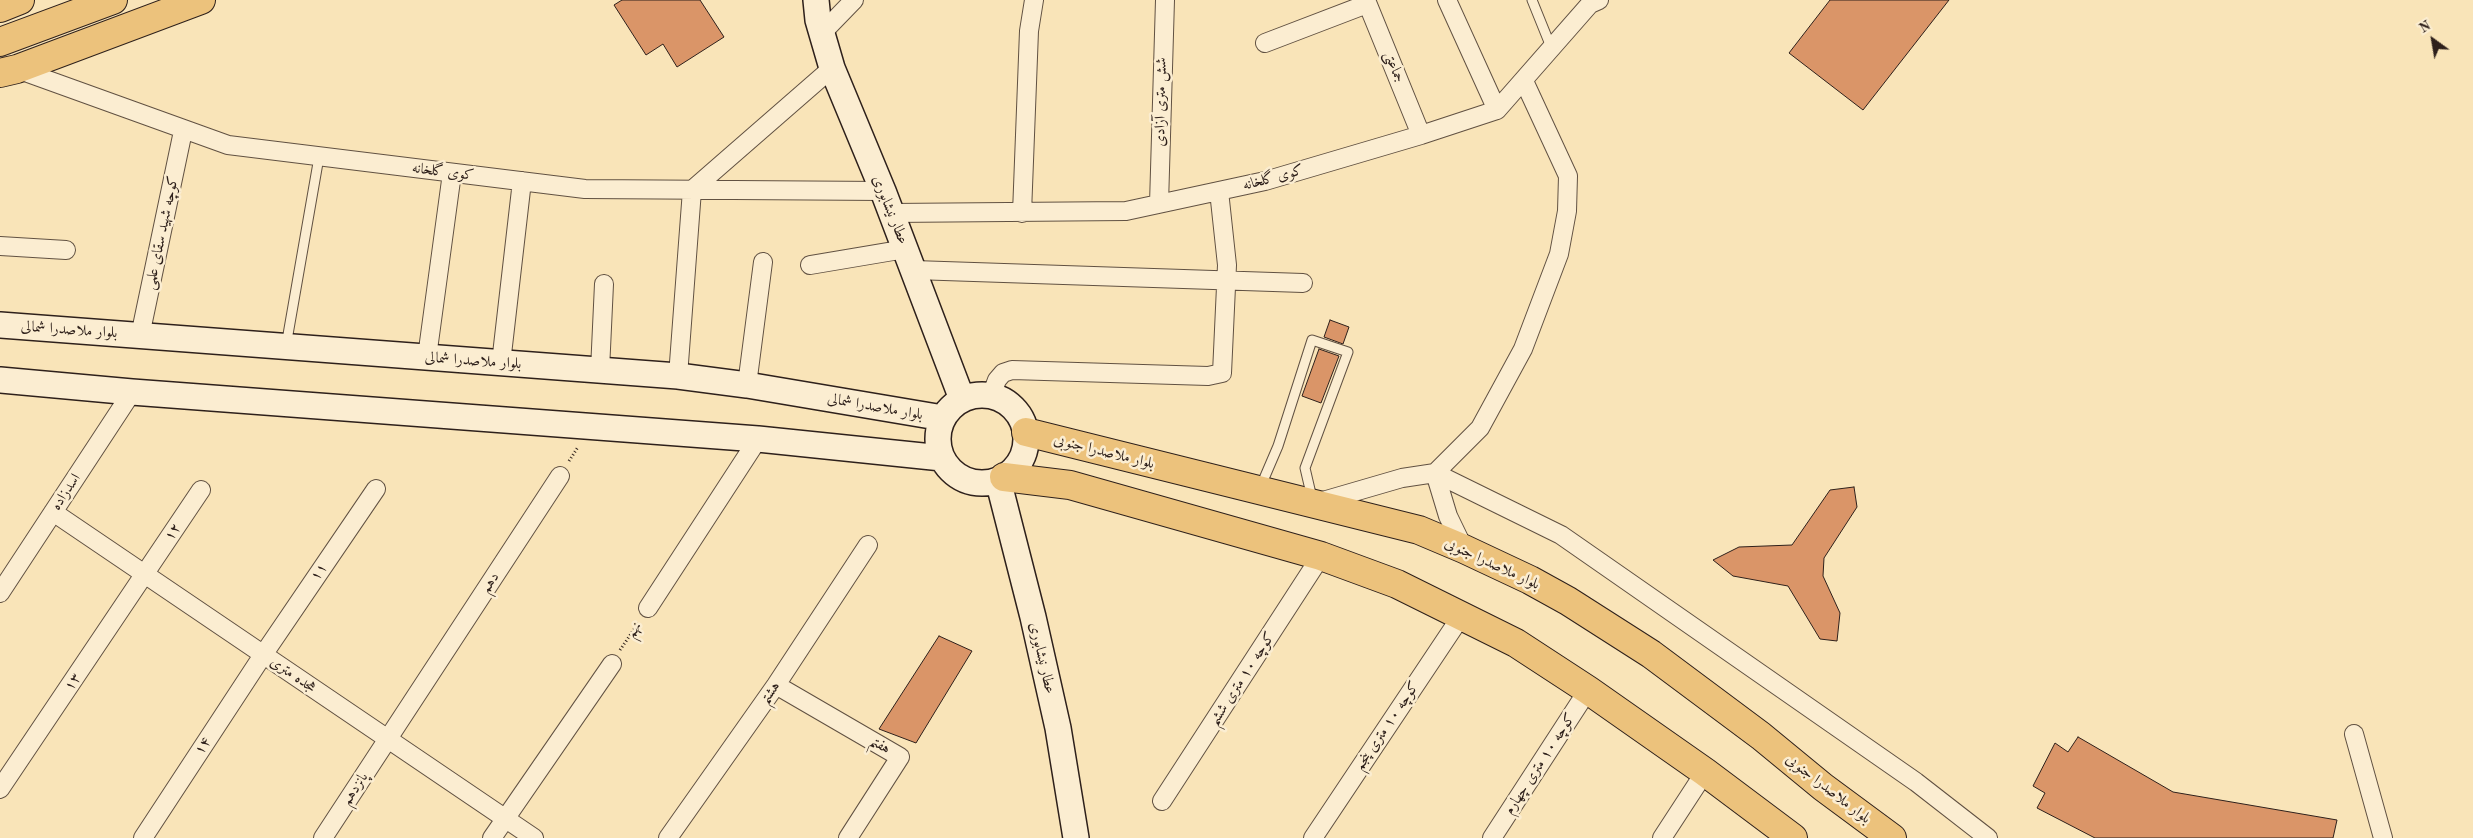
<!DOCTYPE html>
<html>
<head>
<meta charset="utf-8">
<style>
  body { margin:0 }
  #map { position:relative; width:2473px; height:838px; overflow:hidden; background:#f9e4b8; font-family:"Old Standard TT",serif }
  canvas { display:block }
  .north { position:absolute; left:2408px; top:15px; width:50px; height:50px; -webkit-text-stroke:4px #fbedd1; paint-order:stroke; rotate:328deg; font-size:14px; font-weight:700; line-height:20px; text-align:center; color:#2e201b }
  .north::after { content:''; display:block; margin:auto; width:18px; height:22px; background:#2e201b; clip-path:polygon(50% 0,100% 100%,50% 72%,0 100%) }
</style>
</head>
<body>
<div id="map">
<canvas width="2473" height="838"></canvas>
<div class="north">N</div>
</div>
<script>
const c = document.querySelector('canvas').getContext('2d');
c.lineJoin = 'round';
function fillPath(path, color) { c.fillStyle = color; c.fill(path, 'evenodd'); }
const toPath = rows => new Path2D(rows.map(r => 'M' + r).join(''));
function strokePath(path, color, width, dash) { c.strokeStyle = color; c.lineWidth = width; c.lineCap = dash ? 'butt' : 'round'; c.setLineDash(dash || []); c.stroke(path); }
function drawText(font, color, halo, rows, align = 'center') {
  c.font = font + ' "Old Standard TT",Amiri,serif'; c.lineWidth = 5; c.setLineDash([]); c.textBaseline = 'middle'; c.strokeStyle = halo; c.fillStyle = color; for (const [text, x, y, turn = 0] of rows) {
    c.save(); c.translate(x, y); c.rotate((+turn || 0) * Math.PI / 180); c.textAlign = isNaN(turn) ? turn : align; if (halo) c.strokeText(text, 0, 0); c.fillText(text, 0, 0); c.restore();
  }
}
const building = toPath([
  [622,0,700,0,724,37,677,67,663,44,646,55,614,5,622,0],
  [1830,0,1949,0,1863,110,1789,53,1830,0],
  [1330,320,1349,327,1343,344,1324,337,1330,320],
  [1319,349,1339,356,1321,403,1302,396,1319,349],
  [1854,487,1857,507,1824,558,1823,576,1840,613,1837,641,1820,639,1788,586,1733,576,1713,560,1739,547,1792,545,1830,490,1854,487],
  [939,636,972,651,916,743,879,729,939,636],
  [2078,737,2173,792,2337,820,2333,838,2095,838,2037,808,2045,793,2033,786,2055,743,2068,752,2078,737]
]);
fillPath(building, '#da9568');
strokePath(building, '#2e201b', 1);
const service = toPath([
  [1532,0,1551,47],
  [286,346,319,157],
  [1260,488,1278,446,1312,340,1348,352,1305,468,1312,498]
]);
const minor = toPath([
  [1366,0,1421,135],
  [1447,0,1497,110],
  [822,33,854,0],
  [1265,43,1367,4],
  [17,69,228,145,585,189,883,191],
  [1524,81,1568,176,1567,211,1559,254,1523,349,1480,428,1435,473,1561,535,1916,782,1988,838],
  [1159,204,1165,0],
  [891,213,1126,211,1265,181,1421,135,1497,110,1590,4,1599,0],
  [1022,213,1029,31,1034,0],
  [0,246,66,250],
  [810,265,905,249],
  [914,270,1303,283],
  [140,336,183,131],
  [427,357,452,173],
  [501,363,522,181],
  [600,370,604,284],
  [678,376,692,190,832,68],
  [747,385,763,262],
  [991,396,997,380,1003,373,1012,370,1208,376,1222,373,1227,265,1219,191],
  [1316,503,1402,478,1435,473,1448,516,1464,549],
  [53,512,534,838],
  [0,593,132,392],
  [648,608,758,439],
  [776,685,900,757,848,838],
  [2354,734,2383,838],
  [0,789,201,490],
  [1162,801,1321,556],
  [143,838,263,655,376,489],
  [323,838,560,476],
  [492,838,612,664],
  [668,838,776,685,868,545],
  [1313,838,1462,615],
  [1492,838,1588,690],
  [1662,838,1705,772]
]);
const secondary = toPath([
  [816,0,818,20,832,68,883,191,962,399],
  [0,325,678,376,747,385,943,418],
  [0,380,132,392,758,439,942,458],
  '938 439a44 44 0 1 1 88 0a44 44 0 1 1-88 0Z',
  [998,480,1033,617,1058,728,1076,838]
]);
const primary = toPath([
  [1026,432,1419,530,1464,549,1530,580,1568,601,1651,654,1761,736,1823,787,1892,838],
  [1004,477,1070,485,1321,556,1397,584,1516,643,1588,690,1705,772,1793,838]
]);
const trunk = toPath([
  [0,8,20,0],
  [0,42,113,0],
  [0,73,17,69,201,0]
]);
strokePath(service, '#615142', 11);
strokePath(minor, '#615142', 20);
strokePath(secondary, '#2e201b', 28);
strokePath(primary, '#2e201b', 30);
strokePath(trunk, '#2e201b', 30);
strokePath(toPath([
  [569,461,578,447],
  [620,650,639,622]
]), '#2e201b', 3, [1, 2.5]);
strokePath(service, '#fbedd1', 9);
strokePath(minor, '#fbedd1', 18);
strokePath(secondary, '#fbedd1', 25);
strokePath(primary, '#ecc27c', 28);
strokePath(trunk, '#ecc27c', 28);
drawText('15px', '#2e201b', '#fbedd1', [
  ["جماعتی",1394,67,68],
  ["شش متری آزادی",1161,102,-89],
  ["کوی گلخانه",443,172,7],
  ["کوی گلخانه",1273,178,-15],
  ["عطار نیشابوری",890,210,68],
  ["کوچه شهید سقای علمی",162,233,-78],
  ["بلوار ملاصدرا شمالی",69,330,4],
  ["بلوار ملاصدرا شمالی",473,361,4],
  ["بلوار ملاصدرا شمالی",875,407,10],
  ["بلوار ملاصدرا جنوبی",1104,452,14],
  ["اسدزاده",66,492,-56],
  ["۱۲",173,532,-57],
  ["بلوار ملاصدرا جنوبی",1492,564,25],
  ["۱۱",319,572,-56],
  ["دهم",490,583,-57],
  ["نهم",634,630,-57],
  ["عطار نیشابوری",1042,658,77],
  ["هجده متری",293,675,34],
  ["کوچه ۱۰ متری ششم",1242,679,-57],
  ["۱۳",73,682,-56],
  ["هشتم",770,693,-55],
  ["کوچه ۱۰ متری پنجم",1387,726,-56],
  ["هفتم",880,745,30],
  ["۱۴",203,746,-57],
  ["کوچه ۱۰ متری چهارم",1540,764,-57],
  ["پانزدهم",355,789,-57],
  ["بلوار ملاصدرا جنوبی",1828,789,38]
]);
</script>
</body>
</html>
